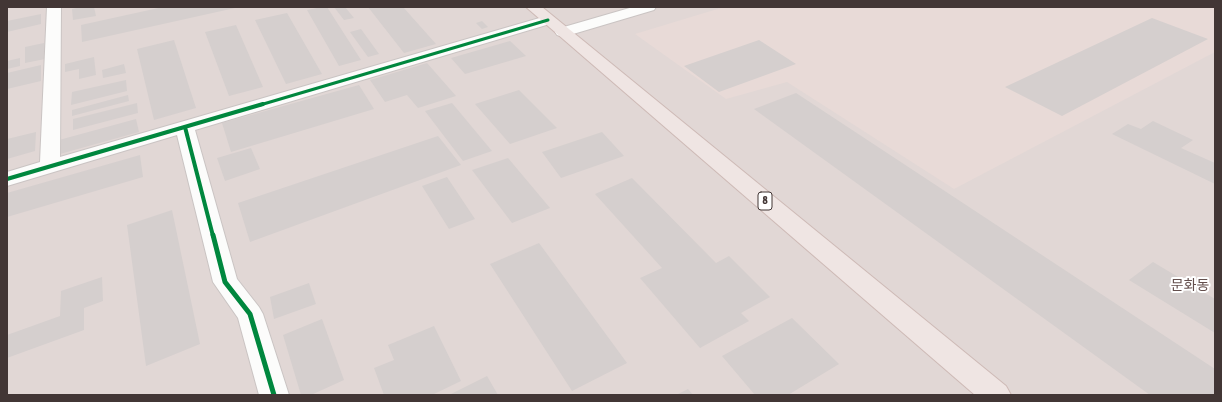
<!DOCTYPE html>
<html>
<head>
<meta charset="utf-8">
<style>
  body { margin:0 }
  #map { position:relative; width:1222px; height:402px; overflow:hidden; background:#ede8e7; font-family:"Asap Condensed",sans-serif }
  canvas { display:block }
  .frame { position:absolute; inset:0; border:8px solid #423635; pointer-events:none }
</style>
</head>
<body>
<div id="map">
<canvas width="1222" height="402"></canvas>
<div class="frame"></div>
</div>
<script>
const c = document.querySelector('canvas').getContext('2d');
c.lineJoin = 'round';
function fillPath(path, color) { c.fillStyle = color; c.fill(path, 'evenodd'); }
const toPath = rows => new Path2D(rows.map(r => 'M' + r).join(''));
function strokePath(path, color, width, dash) { c.strokeStyle = color; c.lineWidth = width; c.lineCap = dash ? 'butt' : 'round'; c.setLineDash(dash || []); c.stroke(path); }
function drawText(font, color, halo, rows, align = 'center') {
  c.font = font + ' "Asap Condensed","Noto Sans KR",sans-serif'; c.lineWidth = 4; c.setLineDash([]); c.textBaseline = 'middle'; c.strokeStyle = halo; c.fillStyle = color; for (const [text, x, y, turn = 0] of rows) {
    c.save(); c.translate(x, y); c.rotate((+turn || 0) * Math.PI / 180); c.textAlign = isNaN(turn) ? turn : align; if (halo) c.strokeText(text, 0, 0); c.fillText(text, 0, 0); c.restore();
  }
}
fillPath(toPath([
  [7,7,1215,7,1215,395,7,395]
]), '#e1d7d5');
fillPath(toPath([
  [724,7,1215,7,1215,52,954,189,787,82,726,99,635,34]
]), '#e8dad7');
fillPath(toPath([
  [80,7,94,7,96,16,73,20,72,9],
  [163,7,235,8,82,42,81,25],
  [322,7,327,7,361,60,339,66,307,10],
  [334,7,345,7,354,18,344,20],
  [368,7,403,7,436,44,404,53],
  [287,13,322,74,286,84,255,20],
  [41,14,41,24,7,32,7,21],
  [1152,18,1208,39,1062,116,1005,87],
  [482,21,488,27,482,29,476,23],
  [236,25,263,87,229,96,205,32],
  [361,29,379,54,368,57,350,32],
  [174,40,196,108,154,120,137,49],
  [759,40,796,64,719,92,684,66],
  [510,41,526,56,465,74,451,58],
  [44,43,45,59,25,63,25,47],
  [94,57,96,75,79,79,79,69,65,72,65,64],
  [20,58,20,66,7,69,7,61],
  [427,63,456,96,418,108,407,95,385,102,370,80],
  [124,64,126,73,103,78,102,70],
  [41,65,41,81,7,89,7,73],
  [126,80,127,91,71,105,72,92],
  [359,85,374,109,231,152,222,123],
  [519,90,557,128,510,144,475,104],
  [796,93,1215,369,1215,395,1150,395,754,109],
  [128,95,129,101,72,116,72,110],
  [137,103,138,113,73,130,73,119],
  [452,103,492,151,463,161,425,111],
  [136,119,139,132,60,154,59,140],
  [1153,121,1193,140,1181,148,1215,163,1215,184,1112,134,1128,124,1141,129],
  [36,132,35,151,7,159,7,139],
  [602,132,624,156,561,178,542,152],
  [438,136,461,165,250,242,238,203],
  [251,148,260,169,225,181,217,158],
  [140,155,143,177,7,217,7,193],
  [508,158,550,208,512,223,472,170],
  [447,177,475,219,449,229,422,186],
  [632,178,716,263,729,256,770,297,741,313,749,321,700,348,640,278,662,268,595,194],
  [172,210,200,344,146,366,127,225],
  [539,243,627,363,572,391,490,264],
  [1153,262,1215,299,1215,333,1129,280],
  [102,277,103,301,84,308,84,330,7,358,7,335,60,316,61,291],
  [309,283,316,304,274,319,270,297],
  [792,318,839,364,788,395,755,395,722,356],
  [322,319,344,380,311,395,301,395,283,335],
  [434,326,461,381,432,395,384,395,374,368,394,360,388,345],
  [487,376,498,395,449,395],
  [688,389,693,395,676,395]
]), '#d5cfce');
const street = toPath([
  [47,7,61,7,60,157,543,17,548,15,553,17,556,20,553,23,195,130,237,279,259,307,263,314,289,395,259,395,238,318,213,282,177,135,7,186,7,172,40,162,47,7],
  [633,7,656,7,654,10,563,37,557,35,555,32,557,29,633,7]
]);
const primary = toPath([
  [526,7,542,7,1006,386,1011,395,975,395,526,7]
]);
strokePath(street, '#cac4c3', 2);
strokePath(primary, '#cebab6', 2);
fillPath(street, '#fcfcfb');
fillPath(primary, '#efe5e3');
strokePath(toPath([
  [260,105,548,20]
]), '#00873e', 3);
strokePath(toPath([
  [185,127,213,236],
  [7,179,263,104]
]), '#00873e', 4);
strokePath(toPath([
  [213,235,225,282,250,314,274,395]
]), '#00873e', 5);
for (const [x, y, w] of [
  [765,201,14]
]) { const box = new Path2D(); box.roundRect(x - w / 2, y - 9, w, 18, 3); c.fillStyle = '#fff'; c.fill(box); strokePath(box, '#423635', 1); }
drawText('bold 11px', '#423635', null, [
  ["8",765,201]
]);
drawText('14px', '#644f4d', '#fff', [
  ["문화동",1190,286]
]);
</script>
</body>
</html>
